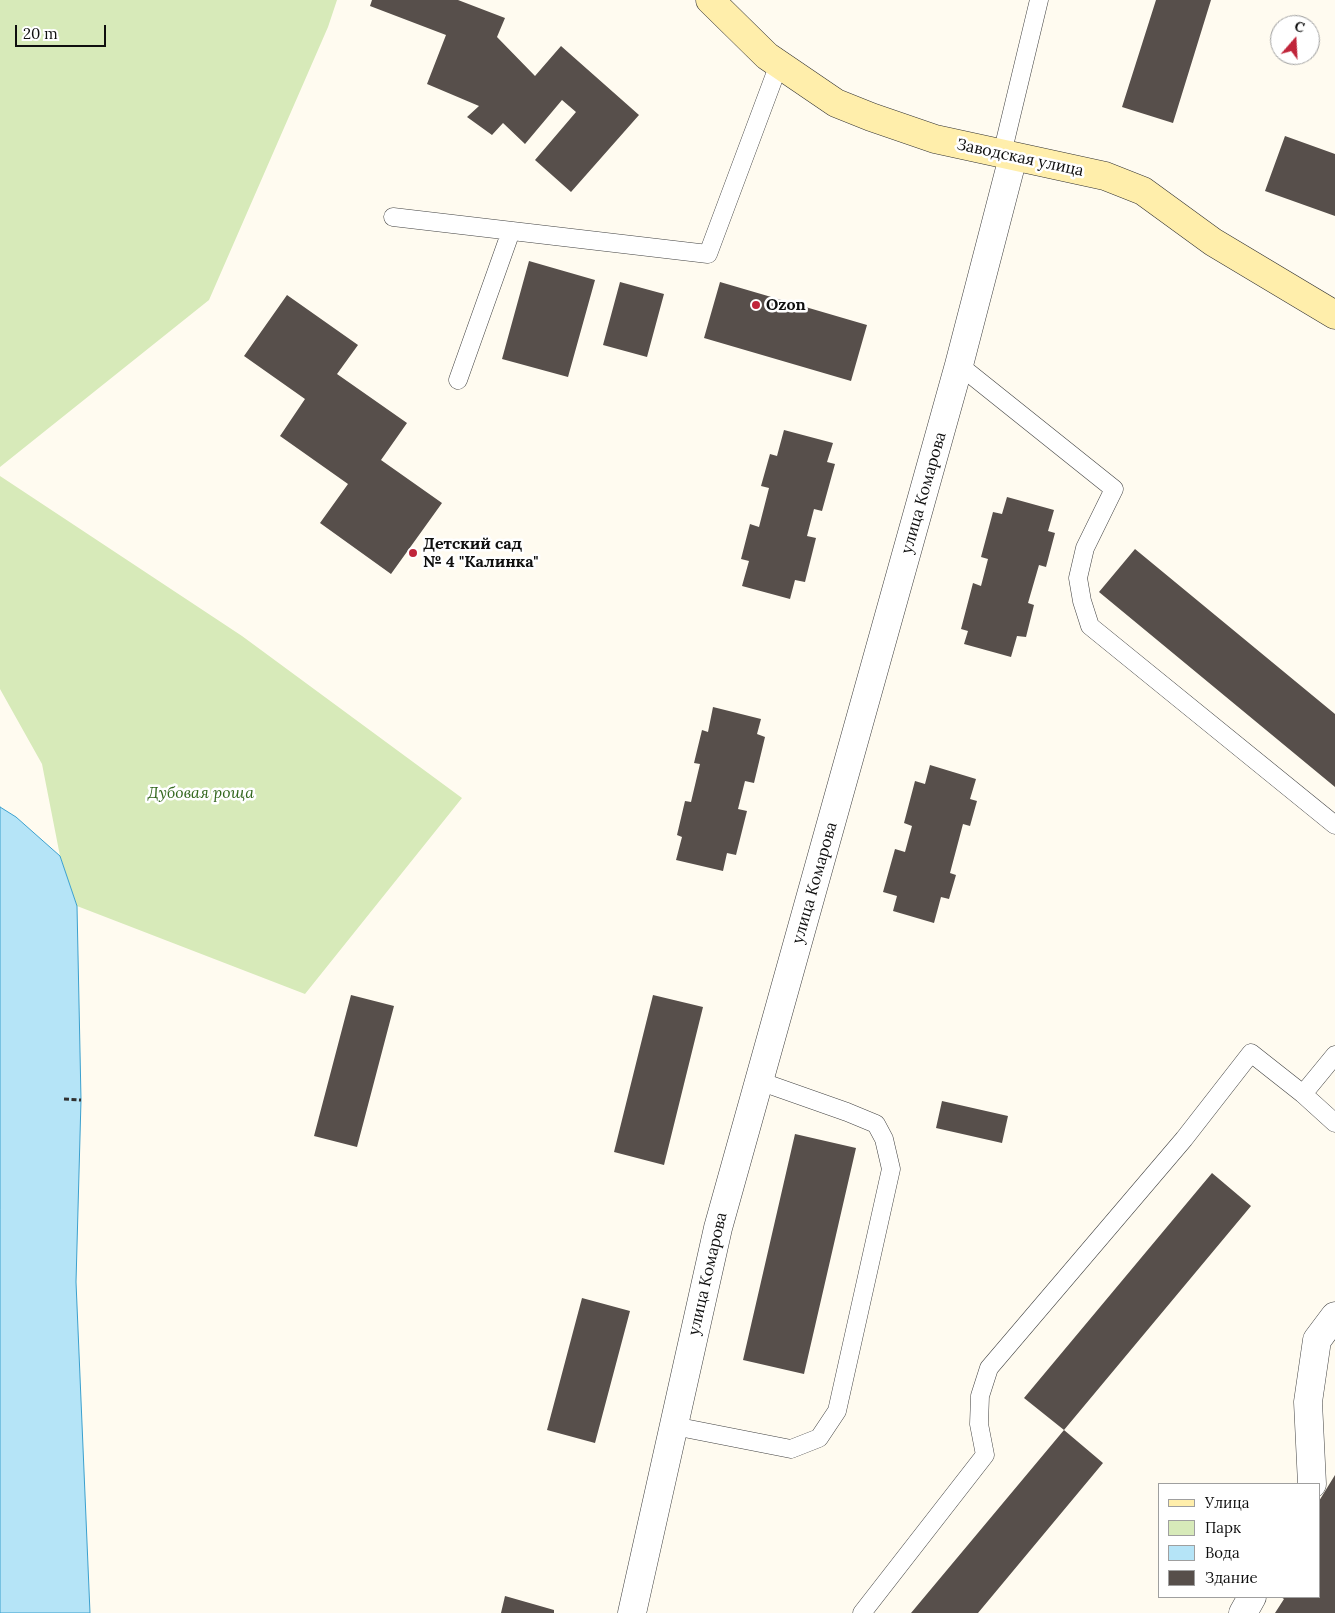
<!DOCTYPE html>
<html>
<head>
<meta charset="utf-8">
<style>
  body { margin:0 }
  #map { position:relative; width:1335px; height:1613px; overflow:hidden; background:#fffbf0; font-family:Lora,serif }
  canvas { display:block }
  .legend { position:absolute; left:1158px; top:1483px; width:162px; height:115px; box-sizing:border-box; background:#fff; border:1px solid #9f9f9f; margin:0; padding:6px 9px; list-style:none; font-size:15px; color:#0f0f0f }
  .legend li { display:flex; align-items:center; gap:10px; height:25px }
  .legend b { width:25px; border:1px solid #9f9f9f }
  .north { position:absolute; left:1270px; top:15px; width:50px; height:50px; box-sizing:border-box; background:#fff; border:1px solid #9f9f9f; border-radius:50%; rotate:19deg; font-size:14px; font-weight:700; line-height:20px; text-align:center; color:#0f0f0f }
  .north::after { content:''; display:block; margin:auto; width:18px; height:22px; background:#c0253a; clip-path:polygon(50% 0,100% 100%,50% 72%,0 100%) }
  .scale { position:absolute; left:15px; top:25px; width:91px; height:22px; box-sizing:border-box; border:2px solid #0f0f0f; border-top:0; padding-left:6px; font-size:15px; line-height:18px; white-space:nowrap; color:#0f0f0f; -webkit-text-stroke:4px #fff; paint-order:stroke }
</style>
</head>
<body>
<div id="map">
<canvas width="1335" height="1613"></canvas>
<ul class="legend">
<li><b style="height:6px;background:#ffeeab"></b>Улица</li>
<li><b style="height:14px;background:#d7eab9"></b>Парк</li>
<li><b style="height:14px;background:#b5e4f7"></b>Вода</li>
<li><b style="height:14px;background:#574f4b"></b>Здание</li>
</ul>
<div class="north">С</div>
<div class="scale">20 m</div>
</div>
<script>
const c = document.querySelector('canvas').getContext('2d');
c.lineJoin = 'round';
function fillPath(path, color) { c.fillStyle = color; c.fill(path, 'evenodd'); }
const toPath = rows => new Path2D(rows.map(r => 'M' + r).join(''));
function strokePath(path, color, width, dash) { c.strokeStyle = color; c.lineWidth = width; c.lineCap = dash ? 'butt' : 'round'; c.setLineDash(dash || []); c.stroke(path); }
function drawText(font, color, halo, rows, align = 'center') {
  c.font = font + ' Lora,serif'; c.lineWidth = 5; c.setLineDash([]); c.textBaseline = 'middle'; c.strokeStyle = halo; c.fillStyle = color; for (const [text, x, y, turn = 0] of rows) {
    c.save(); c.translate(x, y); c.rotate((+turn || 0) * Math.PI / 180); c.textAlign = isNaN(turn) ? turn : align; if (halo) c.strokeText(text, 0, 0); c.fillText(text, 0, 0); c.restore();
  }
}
fillPath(toPath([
  [0,0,337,0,328,27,209,300,0,467],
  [0,476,242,636,462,798,305,994,77,906,60,856,42,764,0,689]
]), '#d7eab9');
const water = toPath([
  [0,807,16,817,60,856,77,906,81,1100,76,1282,90,1613,0,1613,0,807]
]);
fillPath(water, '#b5e4f7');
strokePath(water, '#3ba0ce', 1);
fillPath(toPath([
  [372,0,458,0,505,18,497,37,535,76,561,46,639,115,571,192,535,160,576,112,562,100,525,144,503,123,492,135,467,117,479,106,427,84,446,35,370,6],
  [1156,0,1211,0,1173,123,1122,107],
  [1285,136,1335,154,1335,216,1265,191],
  [529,261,595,280,568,377,502,359],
  [620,282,664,294,647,357,603,345],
  [720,282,867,325,851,381,704,338],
  [287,295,358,345,337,374,407,423,381,460,442,503,391,574,320,523,348,484,280,436,305,399,244,356],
  [784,430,833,443,827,462,835,464,822,511,814,509,807,536,816,538,805,582,795,580,790,599,742,586,749,561,741,559,750,524,759,527,769,488,761,486,770,454,777,456],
  [1007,497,1054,510,1048,531,1055,533,1046,567,1039,565,1028,603,1034,605,1026,637,1017,636,1011,657,964,644,968,631,961,629,973,583,981,586,988,559,981,557,993,512,1002,514],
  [1135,549,1335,714,1335,787,1099,592],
  [713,707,761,719,757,734,765,737,754,783,745,781,738,809,747,811,736,855,727,853,723,871,676,860,682,837,677,835,685,801,691,802,700,764,694,763,702,730,708,732],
  [930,765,976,779,970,799,977,801,970,826,963,824,950,873,956,875,949,899,941,897,934,923,893,911,897,896,883,892,895,849,905,852,912,826,904,823,915,781,925,784],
  [351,995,394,1006,357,1147,314,1136],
  [653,995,703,1007,664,1165,614,1152],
  [942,1101,1008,1116,1002,1143,936,1128],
  [795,1134,856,1148,804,1374,743,1360],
  [1212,1173,1251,1206,1064,1430,1024,1398],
  [582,1298,630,1311,595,1443,547,1430],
  [1064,1430,1103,1463,978,1613,911,1613],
  [1335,1475,1335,1613,1275,1613,1284,1599,1281,1597,1319,1597,1319,1501],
  [505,1596,554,1610,554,1613,501,1613]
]), '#574f4b');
const lane = toPath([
  [1002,154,1039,0],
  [393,217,708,254,779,64],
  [959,365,1114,489,1085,548,1078,578,1082,601,1090,626,1335,825],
  [458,380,511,231],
  [1335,1055,1303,1094,1335,1123],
  [674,1426,791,1449,819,1438,837,1411,891,1169,884,1139,876,1124,847,1112,759,1081],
  [862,1613,985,1455,979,1424,980,1396,989,1368,1184,1139,1251,1053,1303,1094]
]);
const street = toPath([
  [1312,1484,1308,1402,1317,1340,1335,1316],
  [632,1613,718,1228,959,365,1013,157],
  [1243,1613,1252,1597]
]);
const secondary = toPath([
  [710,0,767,56,836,103,871,117,935,139,1105,176,1143,191,1213,242,1335,315]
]);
strokePath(lane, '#424242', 19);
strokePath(street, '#424242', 29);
strokePath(secondary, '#313131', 29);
strokePath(toPath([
  [64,1099,81,1100]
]), '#313131', 3, [5, 2.5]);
strokePath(lane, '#fff', 18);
strokePath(street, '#fff', 28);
strokePath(secondary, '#ffeeab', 28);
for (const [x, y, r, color] of [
  [756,305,5,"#c0253a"],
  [413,553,5,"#c0253a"]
]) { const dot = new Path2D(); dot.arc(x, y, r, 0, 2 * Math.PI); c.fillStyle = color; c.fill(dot); strokePath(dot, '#fff', 2); }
drawText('16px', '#0f0f0f', '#fff', [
  ["Заводская улица",1020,158,12],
  ["улица Комарова",924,493,-74],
  ["улица Комарова",815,883,-74],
  ["улица Комарова",708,1274,-77]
]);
drawText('bold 16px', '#0f0f0f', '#fff', [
  ["Ozon",766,305],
  ["Детский сад",423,544],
  ["№ 4 \"Калинка\"",423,562]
], 'left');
drawText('italic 16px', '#33671e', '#fff', [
  ["Дубовая роща",201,793]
]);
</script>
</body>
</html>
